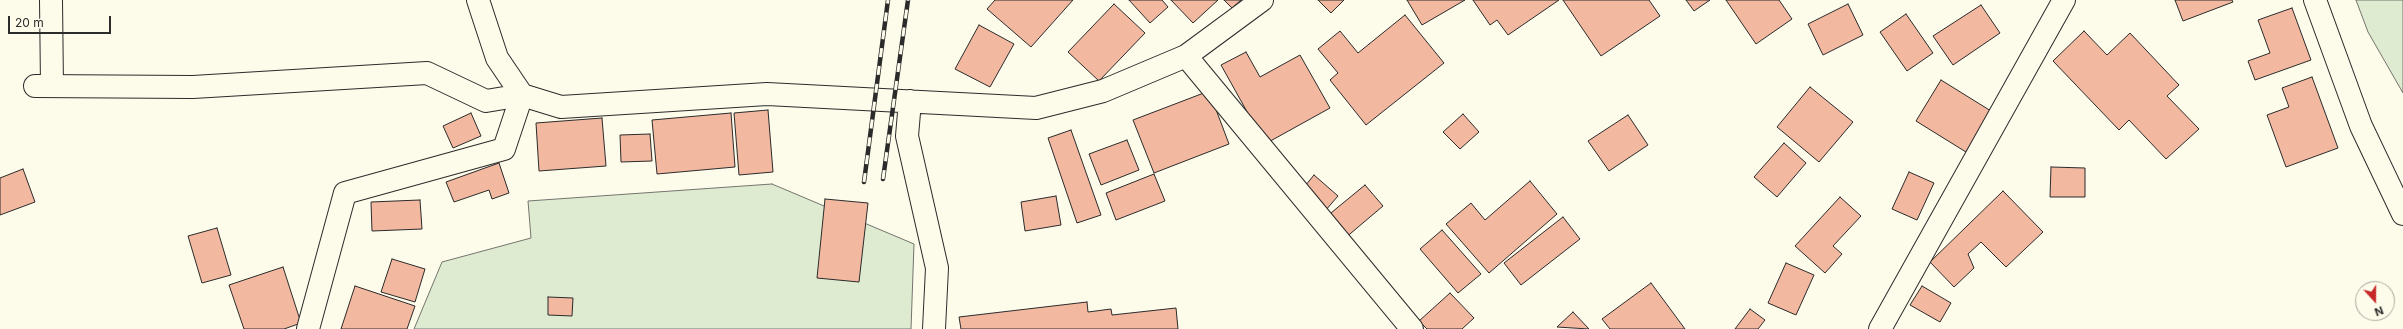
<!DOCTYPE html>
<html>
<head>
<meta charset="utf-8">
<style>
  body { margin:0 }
  #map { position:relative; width:2403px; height:329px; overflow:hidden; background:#fdfbea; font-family:Inter,sans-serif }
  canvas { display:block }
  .north { position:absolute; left:2355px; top:281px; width:40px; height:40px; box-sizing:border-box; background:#fdfbea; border:1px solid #a9a89e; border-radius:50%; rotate:159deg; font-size:11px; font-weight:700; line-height:16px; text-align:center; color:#2b2b2b }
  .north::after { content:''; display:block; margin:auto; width:14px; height:18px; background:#c62828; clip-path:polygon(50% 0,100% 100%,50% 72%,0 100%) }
  .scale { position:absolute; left:8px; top:16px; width:103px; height:18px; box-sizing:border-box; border:2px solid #2b2b2b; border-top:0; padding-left:5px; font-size:12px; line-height:14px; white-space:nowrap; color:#2b2b2b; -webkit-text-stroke:3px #fdfbea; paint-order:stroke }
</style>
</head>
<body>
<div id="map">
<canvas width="2403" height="329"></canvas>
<div class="north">N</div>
<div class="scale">20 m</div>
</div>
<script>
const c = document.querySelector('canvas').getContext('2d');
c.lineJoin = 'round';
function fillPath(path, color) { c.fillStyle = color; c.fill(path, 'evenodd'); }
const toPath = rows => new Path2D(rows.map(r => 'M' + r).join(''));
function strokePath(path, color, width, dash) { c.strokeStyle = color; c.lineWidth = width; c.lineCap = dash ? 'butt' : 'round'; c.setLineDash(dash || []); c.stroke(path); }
const green = toPath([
  [2356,0,2403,0,2403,93,2368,32,2356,0],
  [772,184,914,244,911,329,414,329,442,262,531,238,528,201,772,184]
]);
fillPath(green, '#deebd1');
strokePath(green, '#74746e', 1);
const building = toPath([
  [995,0,1073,0,1031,47,987,9,995,0],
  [1129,0,1162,0,1168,7,1150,23,1129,0],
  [1171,0,1218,0,1193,23,1171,0],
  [1224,0,1241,0,1232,8,1224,0],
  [1318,0,1344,0,1331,13,1318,0],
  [1407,0,1465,0,1422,25,1407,0],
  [1473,0,1559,0,1508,35,1497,20,1490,25,1473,0],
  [1563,0,1649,0,1660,16,1601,56,1563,0],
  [1686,0,1710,0,1694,11,1686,0],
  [1726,0,1779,0,1792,19,1756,44,1726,0],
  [2175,0,2232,0,2233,2,2183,21,2175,0],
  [1114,4,1145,33,1099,81,1068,52,1114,4],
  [1848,4,1863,35,1823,55,1808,24,1848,4],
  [1981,5,2000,33,1953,65,1933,36,1981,5],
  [2292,8,2311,60,2255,80,2248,61,2270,53,2258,20,2292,8],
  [1906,14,1933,53,1907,71,1880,32,1906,14],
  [1405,15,1444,63,1366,125,1330,80,1338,73,1318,49,1340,31,1358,53,1405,15],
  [979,25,1014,44,990,87,955,69,979,25],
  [2084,31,2107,55,2130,33,2179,85,2167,96,2199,129,2166,159,2129,120,2119,130,2053,61,2084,31],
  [1246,52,1260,77,1300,55,1330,108,1265,144,1221,65,1246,52],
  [2312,77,2338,148,2286,167,2267,115,2289,107,2282,88,2312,77],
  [1941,80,1991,111,1966,152,1916,121,1941,80],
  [1810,87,1853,122,1819,162,1777,127,1810,87],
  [1209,91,1229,144,1154,173,1133,120,1209,91],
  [768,110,773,172,739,175,734,113,768,110],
  [471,113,481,136,453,148,443,126,471,113],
  [731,113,735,167,657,174,652,120,731,113],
  [1463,114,1479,132,1460,149,1443,132,1463,114],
  [1628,115,1648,145,1609,171,1588,141,1628,115],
  [602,118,606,166,539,171,536,123,602,118],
  [1071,130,1101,215,1077,223,1048,138,1071,130],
  [650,134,652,161,621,162,620,135,650,134],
  [1127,140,1139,170,1101,185,1089,154,1127,140],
  [1784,143,1806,163,1777,197,1754,177,1784,143],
  [499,163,509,193,492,199,489,190,454,202,446,182,499,163],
  [2051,167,2085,168,2085,197,2050,197,2051,167],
  [23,169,35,202,0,215,0,178,23,169],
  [1909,172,1934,183,1917,220,1892,209,1909,172],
  [1154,174,1165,201,1116,220,1106,193,1154,174],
  [1314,175,1338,196,1325,211,1301,191,1314,175],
  [1530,181,1557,214,1489,273,1446,224,1471,203,1485,220,1530,181],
  [1365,185,1383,206,1344,239,1326,217,1365,185],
  [2003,191,2043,232,2006,267,1981,242,1968,254,1974,268,1954,287,1930,262,2003,191],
  [1056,196,1061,225,1025,231,1021,202,1056,196],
  [1840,197,1861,216,1833,246,1842,254,1825,273,1795,246,1840,197],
  [825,199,868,203,859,282,817,278,825,199],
  [420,200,422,229,372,231,371,202,420,200],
  [1563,217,1580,239,1521,285,1504,263,1563,217],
  [217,228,231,275,202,283,188,236,217,228],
  [1442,230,1481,274,1458,293,1420,249,1442,230],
  [392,259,425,269,415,302,381,292,392,259],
  [1786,263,1814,275,1796,315,1768,303,1786,263],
  [283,267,301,323,284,329,244,329,229,285,283,267],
  [1651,283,1685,329,1610,329,1602,319,1651,283],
  [355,286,415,306,407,329,341,329,355,286],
  [1922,286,1951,303,1940,322,1910,305,1922,286],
  [1450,293,1474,318,1462,329,1427,329,1419,321,1450,293],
  [548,297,573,298,572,316,548,315,548,297],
  [1087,302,1088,312,1111,309,1112,315,1176,308,1178,329,961,329,959,317,1087,302],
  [1750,309,1765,320,1758,329,1735,329,1750,309],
  [1573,312,1589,329,1557,327,1573,312]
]);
fillPath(building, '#f2b8a0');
strokePath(building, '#2b2b2b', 1);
const minor = toPath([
  [51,0,52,86],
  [478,0,497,58,522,95],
  [2315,0,2361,126,2403,214],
  [1186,56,1412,329],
  [35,86,193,87,427,73,486,101,522,95,561,107,767,94,1036,108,1103,91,1186,56,1262,0],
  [910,101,907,136,937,268,934,329],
  [308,329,345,193,504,149,522,95],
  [1880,329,2064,0]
]);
strokePath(minor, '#2b2b2b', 24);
strokePath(minor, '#fdfbea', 22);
const rail = toPath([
  [883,179,908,0],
  [864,182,888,0]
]);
strokePath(rail, '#2b2b2b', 4.5);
strokePath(rail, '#fdfbea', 3, [9]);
</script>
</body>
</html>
